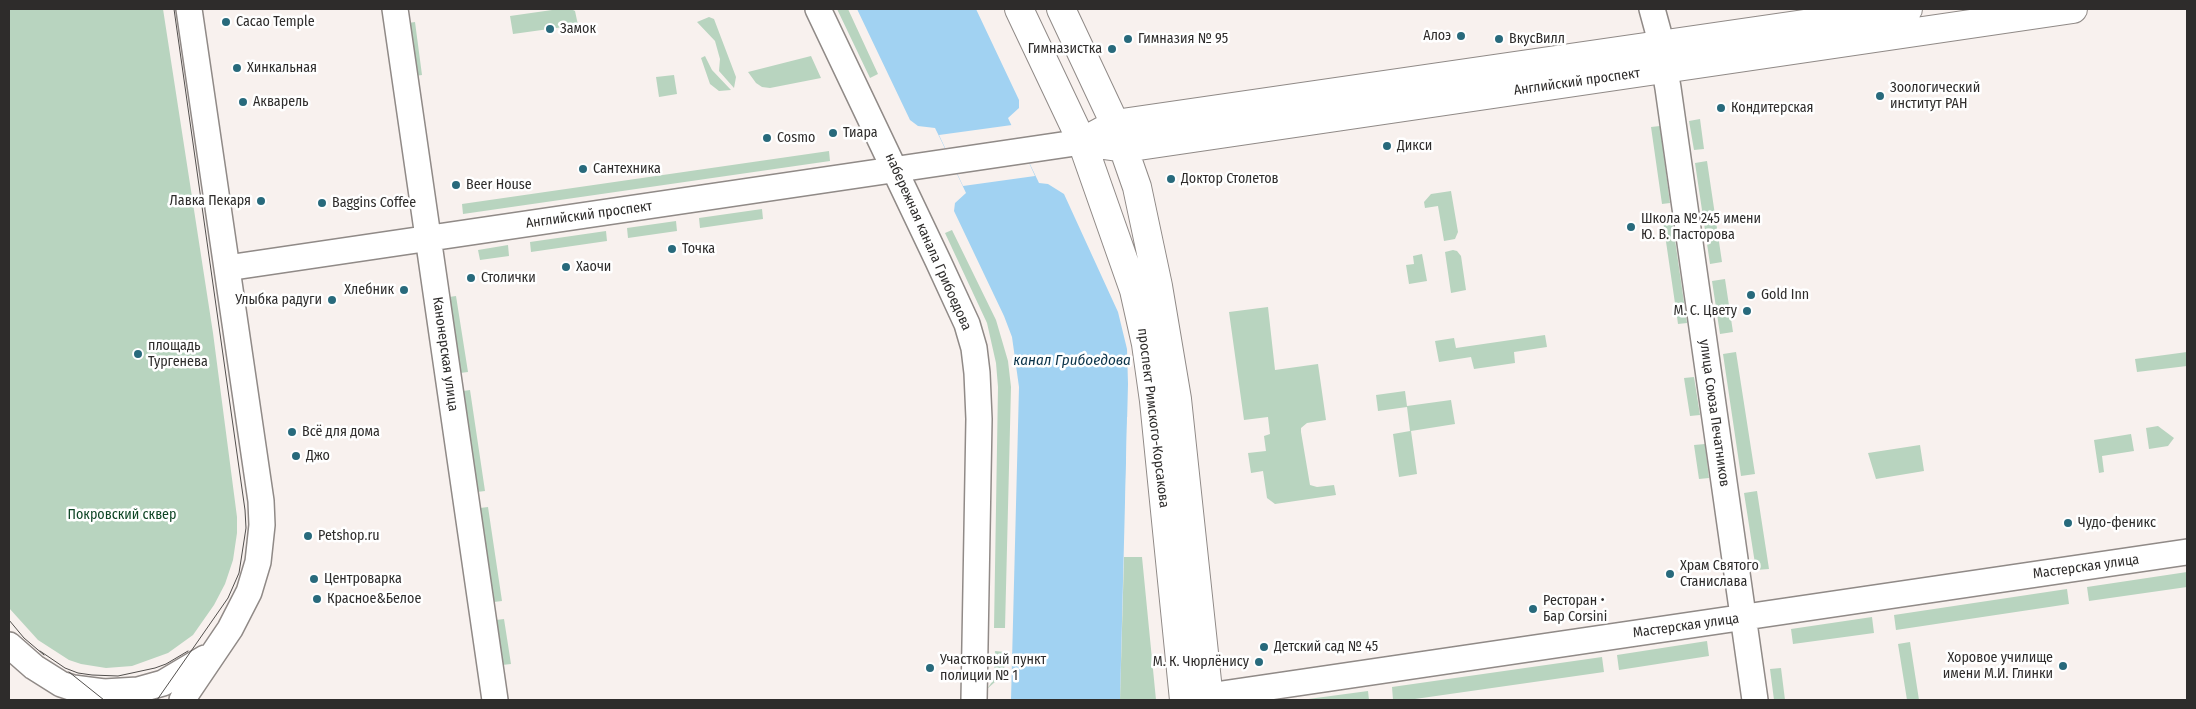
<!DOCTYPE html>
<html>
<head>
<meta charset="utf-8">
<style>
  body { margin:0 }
  #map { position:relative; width:2196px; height:709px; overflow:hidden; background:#f8f1ee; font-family:"Fira Sans Condensed",sans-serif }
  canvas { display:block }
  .frame { position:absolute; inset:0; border:10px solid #2e2c2b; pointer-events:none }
</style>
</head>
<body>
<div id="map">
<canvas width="2196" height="709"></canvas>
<div class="frame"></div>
</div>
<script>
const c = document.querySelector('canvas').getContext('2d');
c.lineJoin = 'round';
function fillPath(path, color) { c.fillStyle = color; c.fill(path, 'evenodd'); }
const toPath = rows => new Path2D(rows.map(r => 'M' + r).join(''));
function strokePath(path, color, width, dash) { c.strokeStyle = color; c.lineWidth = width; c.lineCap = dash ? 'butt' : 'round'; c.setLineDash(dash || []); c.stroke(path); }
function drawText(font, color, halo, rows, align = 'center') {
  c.font = font + ' "Fira Sans Condensed",sans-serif'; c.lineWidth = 5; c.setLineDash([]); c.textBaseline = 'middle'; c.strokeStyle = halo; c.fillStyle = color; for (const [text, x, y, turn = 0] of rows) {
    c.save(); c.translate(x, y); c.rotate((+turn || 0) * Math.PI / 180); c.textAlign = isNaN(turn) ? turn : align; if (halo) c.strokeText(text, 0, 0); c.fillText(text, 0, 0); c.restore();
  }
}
fillPath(toPath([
  [9,9,163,9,213,333,237,517,237,533,233,560,225,584,214,605,193,635,168,653,132,666,106,668,81,664,69,660,38,640,9,608],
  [559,9,571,9,575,11,578,25,513,34,510,16],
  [837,9,848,9,878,74,870,78],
  [709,17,714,19,736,77,734,88,719,71,720,59,715,41,697,22],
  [415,22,422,75,415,76,408,23],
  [705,56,712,70,731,90,719,91,710,84,701,58],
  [811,56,821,78,770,88,762,87,756,83,748,72],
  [674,75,677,94,659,97,656,77],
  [1700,119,1704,149,1694,150,1689,121],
  [1660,126,1670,203,1662,204,1651,127],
  [829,151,830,161,463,214,462,204],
  [1707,161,1722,262,1710,264,1695,163],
  [1451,191,1458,232,1455,239,1444,241,1438,206,1425,208,1424,202,1431,194],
  [762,209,763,219,700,228,699,218],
  [1672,219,1687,323,1678,324,1663,221],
  [676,221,677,231,628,238,627,228],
  [952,230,996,320,1008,361,1011,387,1005,628,994,628,998,387,996,363,987,323,945,233],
  [606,231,607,241,531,252,530,242],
  [508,245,509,256,480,260,478,250],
  [1453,250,1457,251,1461,256,1466,290,1451,293,1445,252],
  [1422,254,1427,281,1409,284,1406,265,1414,264,1413,256],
  [1725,279,1733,332,1720,334,1712,281],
  [456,296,468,372,460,373,449,297],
  [1268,307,1275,370,1318,364,1326,420,1307,423,1301,428,1301,432,1310,485,1317,487,1334,485,1336,495,1275,504,1267,498,1263,471,1251,473,1248,453,1266,451,1264,436,1270,434,1268,417,1244,420,1229,312],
  [1545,335,1547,347,1514,352,1515,363,1474,369,1471,357,1439,362,1435,341,1454,338,1456,348],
  [1736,352,1755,474,1741,476,1723,354],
  [2187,352,2187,366,2137,372,2135,359],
  [1694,377,1700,415,1690,416,1684,378],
  [470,390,485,491,477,492,463,391],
  [1405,391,1407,406,1451,400,1455,424,1411,431,1417,474,1399,477,1393,434,1410,431,1407,407,1378,411,1376,395],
  [2158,426,2174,438,2168,446,2149,449,2146,428],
  [2131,434,2134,451,2102,456,2104,472,2099,473,2094,440],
  [1705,444,1709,478,1699,479,1694,445],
  [1920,445,1924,471,1876,479,1868,453],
  [1757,491,1769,569,1756,570,1744,493],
  [488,507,502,601,494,602,480,508],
  [1124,557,1142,557,1156,700,1120,700],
  [2187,572,2187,587,2089,601,2087,587],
  [2067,589,2069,604,1896,630,1894,615],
  [1872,617,1874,633,1793,644,1791,629],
  [504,619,511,664,502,665,496,620],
  [1707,641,1709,656,1619,670,1617,655],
  [1910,642,1919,700,1907,700,1898,644],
  [995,651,1005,652,1004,674,987,689,994,679],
  [1602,657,1604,672,1408,700,1393,700,1392,687],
  [1781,668,1785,700,1774,700,1770,669],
  [1368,691,1369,700,1301,700]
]), '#b8d4bf');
fillPath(toPath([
  [857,9,976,9,1019,100,1019,108,1008,118,1039,183,1048,184,1064,194,1118,312,1127,349,1128,384,1120,700,1011,700,1019,387,1012,337,1004,316,954,211,955,203,966,193,940,138,935,128,918,126,910,120]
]), '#a1d2f2');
fillPath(toPath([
  [1012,125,1035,176,963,186,939,135],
  [1127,417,1129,417,1127,530,1125,530]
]), '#f8f1ee');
const minor = toPath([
  [395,9,495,700],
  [818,9,938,261,967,324,974,348,977,373,979,419,974,700],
  [1652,9,1658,31,1668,88,1755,700],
  [227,268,1082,142],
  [9,645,34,667,61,684,73,688,104,692,138,690,163,683,205,658],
  [1188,699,2187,552],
  [182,700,230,629,249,592,258,562,262,525,261,501,189,9]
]);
const major = toPath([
  [1019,9,1082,142,1134,290,1146,344,1154,401,1184,700],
  [1061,9,1115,124,1137,187,1158,286,1177,399,1209,700],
  [1082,142,1125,148,2073,9],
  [1082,142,1115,124,1908,9]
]);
strokePath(minor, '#908a87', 28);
strokePath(major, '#908a87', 30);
strokePath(minor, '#fff', 25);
strokePath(major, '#fff', 28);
strokePath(toPath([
  [9,620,24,638,44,655],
  [40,651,65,668,78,673,92,675,118,676,155,668,166,664,188,651],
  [69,672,104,700],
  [157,700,228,598,239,573,246,528,245,510,174,9]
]), '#524f4d', 1);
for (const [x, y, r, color] of [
  [226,22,5,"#286a7c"],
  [550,29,5,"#286a7c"],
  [1461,36,5,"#286a7c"],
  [1128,39,5,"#286a7c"],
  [1499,39,5,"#286a7c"],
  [1112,49,5,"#286a7c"],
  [237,68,5,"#286a7c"],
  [1880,96,5,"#286a7c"],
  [243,102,5,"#286a7c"],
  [1721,108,5,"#286a7c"],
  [833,133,5,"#286a7c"],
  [767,138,5,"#286a7c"],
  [1387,146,5,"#286a7c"],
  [583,169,5,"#286a7c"],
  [1171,179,5,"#286a7c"],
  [456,185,5,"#286a7c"],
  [261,201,5,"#286a7c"],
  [322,203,5,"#286a7c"],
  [1631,227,5,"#286a7c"],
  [672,249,5,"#286a7c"],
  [566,267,5,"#286a7c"],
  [471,278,5,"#286a7c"],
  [404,290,5,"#286a7c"],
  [1751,295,5,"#286a7c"],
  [332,300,5,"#286a7c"],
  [1747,311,5,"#286a7c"],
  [138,354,5,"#286a7c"],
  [292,432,5,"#286a7c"],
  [296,456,5,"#286a7c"],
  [2068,523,5,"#286a7c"],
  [308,536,5,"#286a7c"],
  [1670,574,5,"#286a7c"],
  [314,579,5,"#286a7c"],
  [317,599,5,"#286a7c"],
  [1533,609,5,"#286a7c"],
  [1264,647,5,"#286a7c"],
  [1259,662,5,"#286a7c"],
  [2063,666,5,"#286a7c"],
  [930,668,5,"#286a7c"]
]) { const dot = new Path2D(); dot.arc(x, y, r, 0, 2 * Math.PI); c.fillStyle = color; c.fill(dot); strokePath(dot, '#fff', 2); }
drawText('14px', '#2e2c2b', '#fff', [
  ["Cacao Temple",236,22],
  ["Замок",560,29],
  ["Алоэ",1451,36,"right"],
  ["Гимназия № 95",1138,39],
  ["ВкусВилл",1509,39],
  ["Гимназистка",1102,49,"right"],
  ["Хинкальная",247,68],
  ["Зоологический",1890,88],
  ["институт РАН",1890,104],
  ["Акварель",253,102],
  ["Кондитерская",1731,108],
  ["Тиара",843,133],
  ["Cosmo",777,138],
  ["Дикси",1397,146],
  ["Сантехника",593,169],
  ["Доктор Столетов",1181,179],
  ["Beer House",466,185],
  ["Лавка Пекаря",251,201,"right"],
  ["Baggins Coffee",332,203],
  ["Школа № 245 имени",1641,219],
  ["Ю. В. Пасторова",1641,235],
  ["Точка",682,249],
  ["Хаочи",576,267],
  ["Столички",481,278],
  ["Хлебник",394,290,"right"],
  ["Gold Inn",1761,295],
  ["Улыбка радуги",322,300,"right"],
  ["М. С. Цвету",1737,311,"right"],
  ["площадь",148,346],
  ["Тургенева",148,362],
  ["Всё для дома",302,432],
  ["Джо",306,456],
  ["Чудо-феникс",2078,523],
  ["Petshop.ru",318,536],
  ["Храм Святого",1680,566],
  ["Станислава",1680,582],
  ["Центроварка",324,579],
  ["Красное&Белое",327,599],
  ["Ресторан •",1543,601],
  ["Бар Corsini",1543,617],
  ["Детский сад № 45",1274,647],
  ["Хоровое училище",2053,658,"right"],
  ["имени М.И. Глинки",2053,674,"right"],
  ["Участковый пункт",940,660],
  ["полиции № 1",940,676],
  ["М. К. Чюрлёнису",1249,662,"right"]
], 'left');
drawText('14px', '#2e2c2b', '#fff', [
  ["Английский проспект",1577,82,-8],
  ["Английский проспект",589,215,-8],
  ["набережная канала Грибоедова",928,242,66],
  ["Канонерская улица",445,354,82],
  ["улица Союза Печатников",1714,413,82],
  ["проспект Римского-Корсакова",1153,418,83],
  ["Мастерская улица",2086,567,-8],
  ["Мастерская улица",1686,626,-8]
]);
drawText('14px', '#0f4626', '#fff', [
  ["Покровский сквер",122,515]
]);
drawText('italic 15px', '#0b344a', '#fff', [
  ["канал Грибоедова",1072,361]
]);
</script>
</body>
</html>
